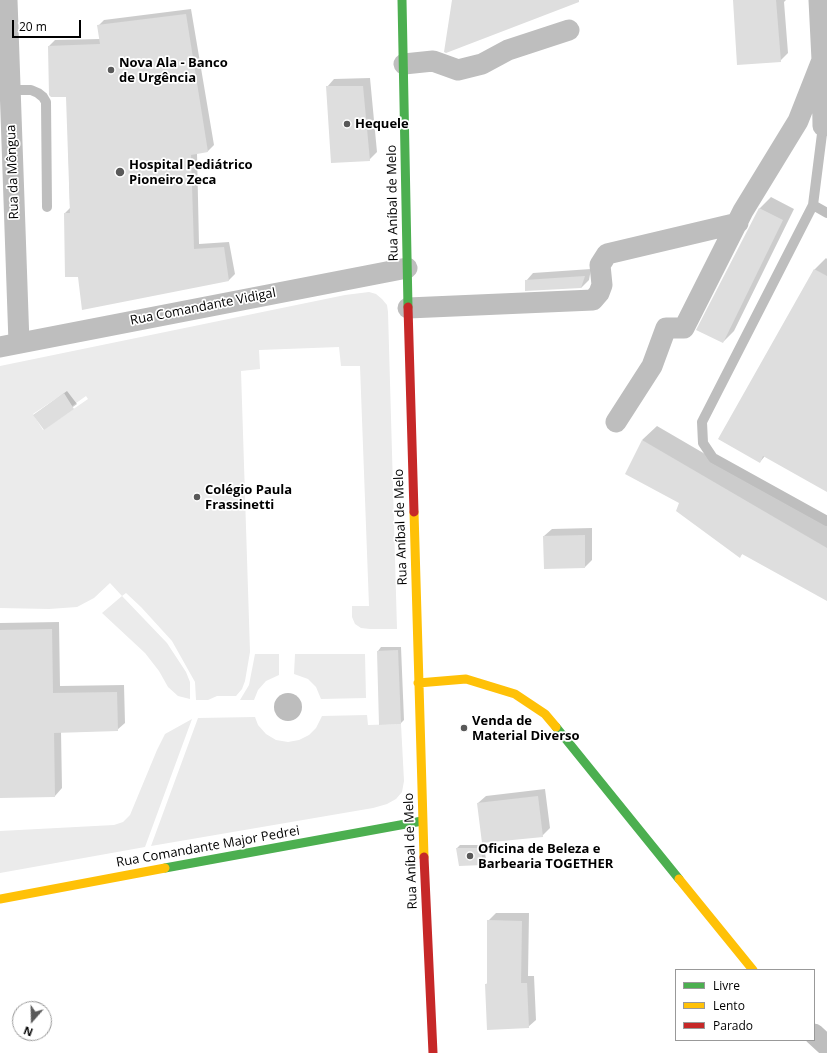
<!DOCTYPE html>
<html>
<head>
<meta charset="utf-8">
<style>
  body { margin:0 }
  #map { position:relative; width:827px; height:1053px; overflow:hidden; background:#fff; font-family:"Open Sans",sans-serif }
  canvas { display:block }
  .legend { position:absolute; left:675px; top:969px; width:140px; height:72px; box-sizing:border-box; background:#fff; border:1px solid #999; margin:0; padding:5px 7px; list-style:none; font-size:12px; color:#000 }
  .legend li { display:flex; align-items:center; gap:8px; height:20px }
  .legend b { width:20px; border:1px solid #999 }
  .north { position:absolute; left:12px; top:1001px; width:40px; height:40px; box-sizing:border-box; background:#fff; border:1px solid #999; border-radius:50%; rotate:200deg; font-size:11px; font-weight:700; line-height:16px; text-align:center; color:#000 }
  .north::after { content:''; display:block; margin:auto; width:14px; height:18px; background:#595959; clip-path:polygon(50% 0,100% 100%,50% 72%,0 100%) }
  .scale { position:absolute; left:12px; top:20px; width:69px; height:18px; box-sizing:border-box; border:2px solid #000; border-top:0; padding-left:5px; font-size:12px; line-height:14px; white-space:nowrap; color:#000; -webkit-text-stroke:3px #fff; paint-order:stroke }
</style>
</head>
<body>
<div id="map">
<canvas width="827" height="1053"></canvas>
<ul class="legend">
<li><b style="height:5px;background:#4caf50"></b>Livre</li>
<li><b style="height:5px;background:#ffc107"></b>Lento</li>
<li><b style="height:5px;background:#c62828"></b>Parado</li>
</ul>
<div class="north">N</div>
<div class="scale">20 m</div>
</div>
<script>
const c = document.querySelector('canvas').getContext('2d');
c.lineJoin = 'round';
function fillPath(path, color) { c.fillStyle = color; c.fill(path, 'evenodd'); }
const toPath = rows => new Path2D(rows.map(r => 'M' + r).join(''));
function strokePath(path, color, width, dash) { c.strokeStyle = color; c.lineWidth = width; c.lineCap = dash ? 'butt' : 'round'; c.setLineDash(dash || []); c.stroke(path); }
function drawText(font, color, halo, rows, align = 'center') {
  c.font = font + ' "Open Sans",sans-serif'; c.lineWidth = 3.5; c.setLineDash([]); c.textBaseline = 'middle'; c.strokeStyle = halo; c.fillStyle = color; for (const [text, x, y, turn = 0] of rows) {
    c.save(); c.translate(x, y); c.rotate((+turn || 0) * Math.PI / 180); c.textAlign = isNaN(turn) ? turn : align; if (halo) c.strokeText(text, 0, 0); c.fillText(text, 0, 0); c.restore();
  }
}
fillPath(toPath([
  [369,292,376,294,382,299,387,305,388,312,397,629,370,629,361,628,355,624,352,617,352,606,369,606,360,366,341,366,339,347,259,350,260,369,241,371,250,652,245,681,242,689,236,696,217,696,208,700,196,700,195,682,172,641,141,607,126,593,122,596,167,643,186,672,190,682,190,699,178,696,168,687,159,671,145,653,102,613,122,596,110,583,94,598,77,607,49,609,0,608,0,366,345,295],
  [63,394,72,406,86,396,88,399,43,430,33,414],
  [255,654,279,654,279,675,266,681,258,690,254,700,240,700,249,685],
  [295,654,365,654,366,698,321,699,316,687,308,679,294,674],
  [367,715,368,725,401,724,404,781,402,792,396,799,387,804,373,808,151,846,198,718,255,717,258,725,266,734,276,740,288,742,299,740,309,735,316,728,322,716],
  [192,719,145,847,0,873,0,831,114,825,123,822,130,815,157,750,165,734]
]), '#ebebeb');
fillPath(toPath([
  '274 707a14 14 0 1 1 28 0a14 14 0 1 1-28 0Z'
]), '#bdbdbd');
fillPath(toPath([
  [734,0,786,0,784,2,788,53,780,61],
  [191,9,214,145,208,151,197,153,199,244,229,242,235,274,229,280,83,308,79,276,65,213,70,208,67,96,50,95,49,46,55,40,100,39,98,26,104,20],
  [370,78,377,152,369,160,327,87,334,79],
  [771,197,794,209,734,331,723,342,760,208],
  [826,258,827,259,827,491,765,456,760,462,719,439,815,269],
  [591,269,589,280,581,288,526,281,533,273],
  [67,391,77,404,44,428,34,415],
  [657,426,827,525,827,599,743,553,740,556,642,440],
  [592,528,592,560,585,567,544,536,552,529],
  [59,622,60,686,124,685,125,723,117,730,61,731,62,788,55,796,0,797,0,623],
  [381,647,401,647,404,720,401,723,378,651],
  [545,789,550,828,542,836,478,803,486,796],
  [460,845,484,845,486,860,482,864,457,848],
  [496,913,529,913,528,976,534,976,536,1020,528,1027,486,984,488,983,488,921]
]), '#0003');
fillPath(toPath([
  [452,0,579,0,579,2,446,53,444,52],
  [733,0,776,0,781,62,737,65],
  [186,14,208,152,191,155,194,249,224,247,229,281,82,310,78,277,65,277,64,213,70,213,66,97,51,97,49,95,48,46,100,44,97,25],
  [326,86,363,86,370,161,331,163],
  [759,208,783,220,723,343,696,330],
  [814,269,827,276,827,492,763,456,760,463,718,439],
  [585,276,581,288,525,291,525,280],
  [64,393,74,409,44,430,33,415],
  [642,440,827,548,827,601,742,554,740,558,676,511,679,503,625,474],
  [585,535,585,568,544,569,543,536],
  [52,629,53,693,117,692,118,731,54,733,55,797,0,798,0,630],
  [398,650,401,724,379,725,377,651],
  [538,796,543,837,482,843,477,803],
  [456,848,481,848,483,865,459,866],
  [487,920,522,921,521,983,527,983,529,1028,487,1030,485,984,487,984]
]), '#dedede');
strokePath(toPath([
  [11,90,31,90,38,93,43,97,46,102,47,207],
  [823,126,813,205,702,422,703,443,713,458,827,521],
  [813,205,827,213]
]), '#bebebe', 10);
strokePath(toPath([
  [7,0,19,343],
  [819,0,822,60,823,126],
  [404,64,433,61,458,70,482,64,508,50,569,30],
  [408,308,593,300,599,293,602,285,600,265,607,254,738,223],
  [0,347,407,268],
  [616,422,652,366,666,328,684,328,743,211,798,121,822,60],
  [814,1034,827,1046]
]), '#bebebe', 21);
strokePath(toPath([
  [402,0,408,307],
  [556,727,679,879],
  [165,868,422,821]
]), '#4caf50', 9);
strokePath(toPath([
  [414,512,424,857],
  [418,683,466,679,515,694,545,714,556,727],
  [679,879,753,970],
  [0,899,165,868]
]), '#ffc107', 9);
strokePath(toPath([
  [408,307,414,512],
  [424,857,433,1053]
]), '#c62828', 9);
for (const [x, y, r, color] of [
  [111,70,4,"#595959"],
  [347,124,4,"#595959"],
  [120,172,5,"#595959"],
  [197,497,4,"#595959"],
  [464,728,4,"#595959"],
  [470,856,4,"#595959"]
]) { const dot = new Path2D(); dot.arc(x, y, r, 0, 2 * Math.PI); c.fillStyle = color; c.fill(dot); strokePath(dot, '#fff', 1.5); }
drawText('bold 13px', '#000', '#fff', [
  ["Nova Ala - Banco",119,63],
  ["de Urgência",119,78],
  ["Hequele",355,124],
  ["Hospital Pediátrico",129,165],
  ["Pioneiro Zeca",129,180],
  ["Colégio Paula",205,490],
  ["Frassinetti",205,505],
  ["Venda de",472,721],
  ["Material Diverso",472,736],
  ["Oficina de Beleza e",478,849],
  ["Barbearia TOGETHER",478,864]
], 'left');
drawText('13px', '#000', '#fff', [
  ["Rua da Môngua",13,172,-92],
  ["Rua Aníbal de Melo",393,203,-91],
  ["Rua Comandante Vidigal",203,307,-11],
  ["Rua Aníbal de Melo",401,527,-92],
  ["Rua Comandante Major Pedrei",208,847,-10],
  ["Rua Aníbal de Melo",411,851,-92]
]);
</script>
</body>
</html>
